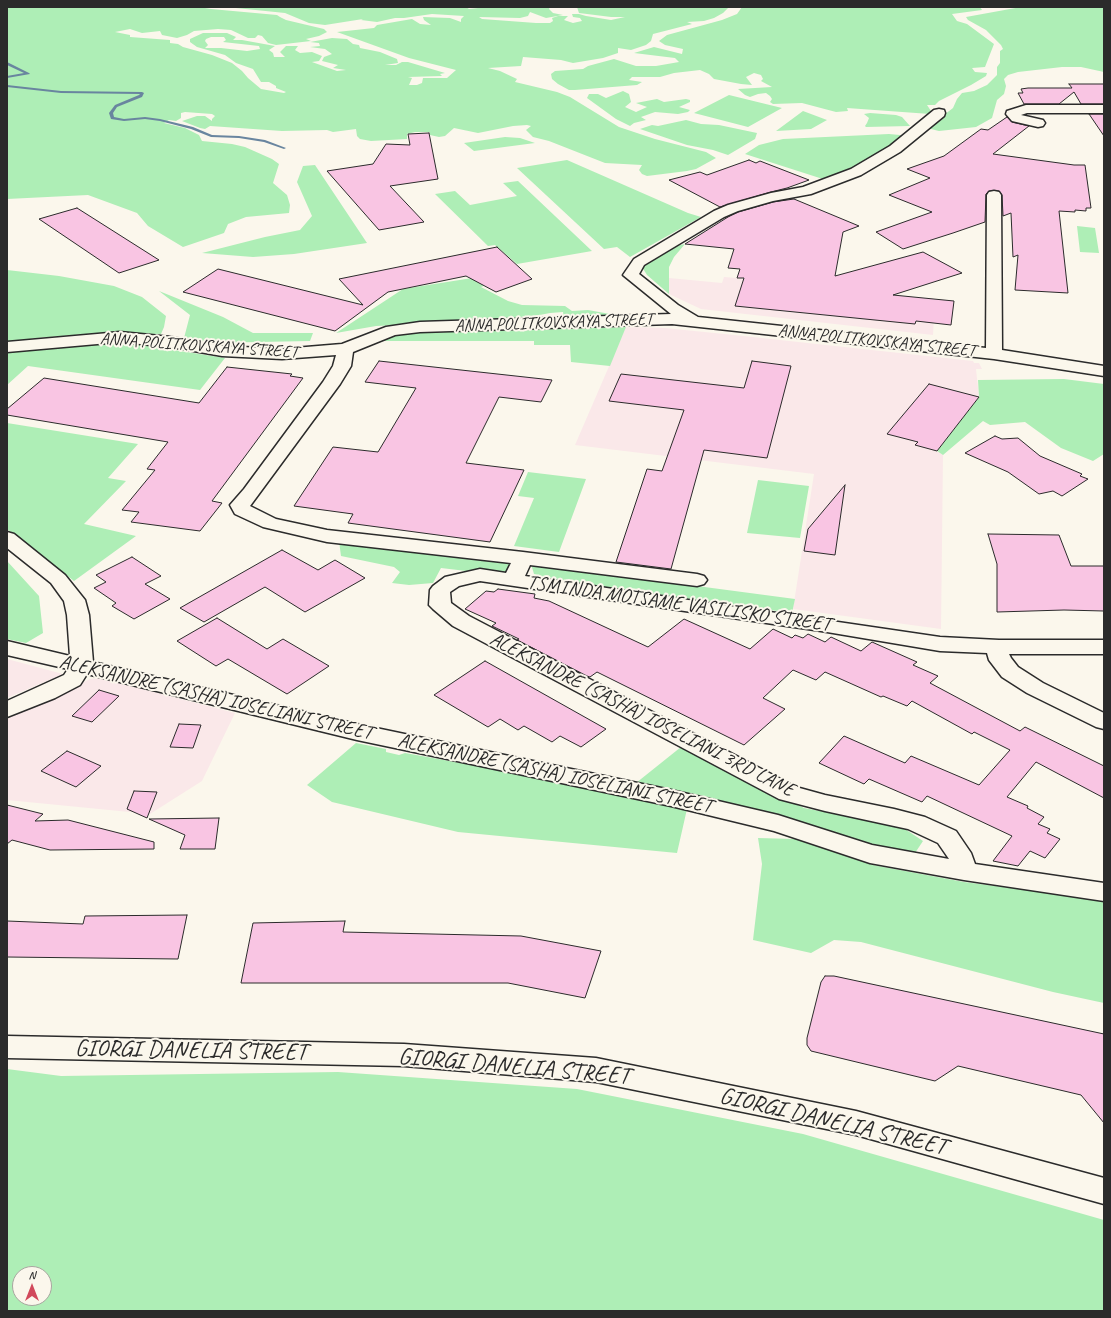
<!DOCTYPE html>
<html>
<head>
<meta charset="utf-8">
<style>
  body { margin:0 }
  #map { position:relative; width:1111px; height:1318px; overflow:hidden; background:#fbf7ec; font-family:Caveat,sans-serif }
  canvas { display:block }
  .frame { position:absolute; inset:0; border:8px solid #2b2b2b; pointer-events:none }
  .north { position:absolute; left:12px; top:1266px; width:40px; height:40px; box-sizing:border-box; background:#fbf7ec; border:1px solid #a8a59f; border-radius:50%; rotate:0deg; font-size:11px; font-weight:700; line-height:16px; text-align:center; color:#2b2b2b }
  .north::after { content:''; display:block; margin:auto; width:14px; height:18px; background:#d1495b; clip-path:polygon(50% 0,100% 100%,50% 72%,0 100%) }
</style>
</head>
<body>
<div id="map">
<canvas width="1111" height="1318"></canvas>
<div class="frame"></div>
<div class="north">N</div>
</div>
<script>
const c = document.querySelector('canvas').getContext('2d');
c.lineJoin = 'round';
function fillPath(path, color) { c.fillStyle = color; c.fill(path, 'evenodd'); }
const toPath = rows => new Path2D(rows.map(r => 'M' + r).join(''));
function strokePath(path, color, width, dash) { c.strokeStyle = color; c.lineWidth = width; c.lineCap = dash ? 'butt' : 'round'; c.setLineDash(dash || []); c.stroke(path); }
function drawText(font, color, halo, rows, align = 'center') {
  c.font = font + ' Caveat,sans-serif'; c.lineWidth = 4; c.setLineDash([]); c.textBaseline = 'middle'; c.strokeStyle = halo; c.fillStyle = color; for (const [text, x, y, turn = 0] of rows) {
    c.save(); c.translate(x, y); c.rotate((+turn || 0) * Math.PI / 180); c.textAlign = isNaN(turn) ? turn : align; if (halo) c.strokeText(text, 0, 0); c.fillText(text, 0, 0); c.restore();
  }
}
fillPath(toPath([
  [724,277,833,286,841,290,935,299,933,335,701,309,669,294,669,278,722,283],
  [626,327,665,328,734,335,973,361,974,363,979,363,982,369,976,369,979,397,937,451,943,455,941,629,793,609,814,474,575,445],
  [7,659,63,674,7,698],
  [99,678,235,713,202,781,150,814,7,800,7,719,90,679]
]), '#fae8e9');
fillPath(toPath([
  [7,7,205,8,211,9,277,15,280,17,286,20,324,29,327,32,319,36,306,39,311,41,276,45,268,43,262,36,258,35,255,38,248,38,231,30,218,29,194,31,187,35,177,38,162,35,160,31,142,33,130,29,115,32,130,35,130,37,170,40,170,43,178,44,183,47,212,55,232,63,242,71,248,78,261,89,284,93,286,92,276,88,276,86,269,82,261,82,253,69,236,63,225,55,197,47,190,42,190,39,203,33,227,33,236,37,233,40,242,40,275,46,269,50,273,53,274,57,285,57,280,52,286,46,298,46,295,50,300,53,312,52,322,56,319,61,312,62,337,71,346,70,333,68,338,65,322,61,324,57,332,54,325,49,310,47,320,46,319,43,310,42,332,38,347,39,353,44,359,45,360,48,380,52,397,59,398,63,385,65,396,65,402,62,408,62,445,73,440,74,442,76,408,77,412,78,409,85,417,85,422,83,423,78,447,78,456,70,409,58,337,32,374,28,377,25,412,19,420,24,431,25,424,20,423,17,450,18,461,22,461,19,464,16,432,14,404,18,395,18,377,22,361,20,363,19,325,25,309,23,285,13,226,7,466,7,469,9,487,7,550,7,549,9,553,13,563,15,546,18,530,12,528,16,520,18,479,17,482,19,536,23,550,23,553,21,552,18,558,16,568,16,564,20,573,23,582,21,580,18,573,17,572,14,579,14,586,16,611,20,625,17,647,17,611,17,579,13,577,7,729,7,723,13,714,18,704,21,687,22,692,24,653,34,651,41,646,45,631,50,618,48,618,53,603,58,573,63,561,60,523,57,521,66,488,68,500,71,517,79,515,82,557,92,570,97,619,127,655,139,706,152,716,158,696,169,687,171,647,176,642,174,639,170,642,165,605,163,549,141,533,137,526,130,531,126,527,125,513,126,478,133,454,128,445,136,439,137,430,135,430,132,415,132,407,134,407,139,371,141,360,139,357,136,356,129,333,132,327,130,282,131,210,126,205,129,200,128,182,121,197,116,205,116,212,121,212,119,215,116,212,114,185,112,181,113,181,118,176,121,169,120,164,123,185,128,199,135,202,141,232,144,245,147,272,159,279,164,273,183,287,195,290,205,289,213,246,217,228,224,224,233,183,247,148,226,137,213,88,195,7,199],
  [211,37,224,37,226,40,223,42,259,46,260,49,247,51,221,48,205,48,208,45,205,41,206,39],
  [742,7,980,7,982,10,952,14,957,21,967,24,994,44,985,67,972,68,975,72,987,73,986,76,971,85,939,101,935,105,927,105,931,111,930,114,847,108,848,111,836,112,802,103,773,104,770,102,772,99,770,96,766,93,758,94,750,97,745,95,738,89,772,87,761,81,763,79,761,75,754,73,746,77,752,85,741,84,714,79,709,74,700,70,674,73,660,77,632,77,629,80,642,82,637,85,575,90,569,90,558,84,552,79,551,74,555,71,583,69,588,66,614,59,636,66,656,66,679,62,675,58,634,53,654,47,682,54,683,49,665,45,659,41,667,35,722,20,737,14],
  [1021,7,1104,7,1104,72,1081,67,1062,67,1018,72,1008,75,1004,79,1006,86,1004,94,997,100,992,118,976,127,939,131,927,128,953,108,957,99,962,93,974,91,987,85,997,75,997,67,1000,63,1000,51,1003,49,1001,45,986,30,968,20,966,17],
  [623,91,629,94,631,102,625,107,636,112,647,107,636,103,657,99,664,102,686,99,690,100,690,102,679,107,690,110,688,112,678,114,655,112,641,117,646,120,634,123,630,126,616,119,587,98,589,94,598,94,606,98],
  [729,95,782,108,748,127,694,113],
  [803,111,827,120,811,129,776,131],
  [870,113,896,115,902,117,910,126,866,127,865,126,867,123,869,118,864,114],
  [686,120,701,124,719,125,757,133,755,139,728,155,713,150,687,145,640,129,652,125,658,126],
  [889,134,900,135,903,137,867,162,829,181,745,154,759,145,783,139],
  [505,137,520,138,535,143,474,151,464,143],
  [567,160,688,213,701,217,630,257,617,247,604,249,517,168],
  [315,165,367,243,294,254,253,257,202,253,265,237,300,230,312,216,297,182,303,166],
  [518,181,592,251,517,264,495,245,488,246,435,194,455,191,470,205,517,196,503,183],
  [1077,226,1095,228,1099,253,1080,252],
  [685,244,674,257,669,267,669,294,647,275,642,267,647,261,671,247],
  [7,270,59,276,114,286,142,297,166,316,164,327,161,334,99,333,37,338,7,342],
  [510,272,511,275,481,287,508,301,522,305,565,306,572,311,588,310,632,318,564,319,563,312,550,313,514,320,376,326,336,333,403,289],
  [159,291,223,317,253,333,313,333,310,341,208,343,184,338,190,315],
  [626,327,610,366,571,362,570,345,534,345,534,341,382,341,400,334,417,333],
  [107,343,129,343,225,358,200,390,28,366,7,385,7,352],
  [1064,379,1104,384,1104,454,1093,461,1061,448,1025,422,990,425,983,421,943,455,937,451,979,397,978,380],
  [7,423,138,444,108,478,126,481,84,524,136,536,74,581,7,529],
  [528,472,586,479,559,552,514,546,534,498,518,496],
  [758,480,809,486,800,538,747,533],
  [339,541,512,561,511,569,500,575,441,568,433,583,409,585,392,583,400,572,394,567,341,556],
  [7,561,39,596,43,633,26,643,7,639],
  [531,564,795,599,792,613,548,579,534,574],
  [356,743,386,749,386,752,399,755,405,753,511,772,687,809,677,853,458,832,332,802,307,785],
  [681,747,804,808,902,827,923,841,915,853,878,849,636,783],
  [758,838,795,839,873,865,964,882,1104,900,1104,1003,1053,992,861,942,834,940,811,953,753,940,762,864],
  [7,1069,61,1076,338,1072,577,1089,803,1134,1104,1220,1104,1311,7,1311],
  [20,1274,44,1274,44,1298,20,1298]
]), '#aeeeb6');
fillPath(toPath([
  [7,62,29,73,30,74,7,78,7,76,24,73,7,65,7,62],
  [7,85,61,91,142,92,144,93,142,97,117,107,113,113,114,117,124,119,145,117,160,119,193,127,212,135,239,136,265,140,286,148,284,149,264,142,239,138,211,137,191,129,160,121,145,119,124,121,111,119,109,113,115,105,139,95,140,94,61,93,7,87,7,85]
]), '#69859f');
const building = toPath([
  [1069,84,1104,84,1104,104,1081,104,1074,92,1059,104,1024,104,1018,93,1023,93,1021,89,1028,88,1072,88,1069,84],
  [1089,114,1104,114,1104,136,1089,114],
  [1007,117,1012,122,1029,126,993,154,1074,165,1085,165,1091,208,1086,208,1086,211,1075,210,1075,212,1059,211,1068,293,1015,290,1018,255,1013,257,1011,213,1003,216,1002,195,999,191,989,191,986,194,985,222,953,233,903,249,876,232,932,212,889,195,930,178,907,169,944,156,981,129,988,130,1007,117],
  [429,133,438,179,390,186,424,222,379,230,327,171,373,164,386,144,410,145,408,134,429,133],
  [749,160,756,163,760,161,809,180,787,188,771,192,720,207,669,180,700,172,707,175,749,160],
  [794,199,859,226,843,232,835,276,923,252,962,273,893,295,954,301,951,325,916,321,915,324,735,306,744,278,737,278,740,269,728,268,734,249,685,244,728,217,738,212,773,202,794,199],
  [77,208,159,260,119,273,39,219,77,208],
  [497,247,532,279,496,292,466,276,388,292,335,331,183,292,218,269,363,305,339,279,497,247],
  [379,361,552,380,541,402,499,397,466,463,524,470,490,542,348,523,353,514,294,506,333,447,378,452,416,388,365,382,379,361],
  [752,361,791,366,767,458,704,450,671,569,616,562,647,469,662,471,684,410,609,401,621,374,744,388,752,361],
  [227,367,292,374,290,376,303,378,212,501,222,503,200,531,131,522,139,512,122,510,155,470,147,469,168,442,7,415,7,409,44,378,199,403,227,367],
  [929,384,979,397,937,451,915,445,918,442,887,434,929,384],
  [995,436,1002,439,1018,438,1040,456,1082,474,1080,476,1088,479,1062,496,1053,491,1039,494,1008,472,965,453,995,436],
  [845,485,835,555,804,551,808,529,845,485],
  [988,534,1059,535,1071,566,1104,566,1104,611,1064,610,997,612,997,564,988,534],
  [282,550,318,570,335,560,365,578,305,612,265,587,204,622,180,608,282,550],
  [132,557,161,576,145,584,170,599,134,619,112,606,116,603,94,588,106,582,96,575,132,557],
  [498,589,535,594,534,598,549,601,648,647,684,619,750,649,773,629,792,638,795,635,803,638,808,634,825,642,831,637,861,651,872,642,917,662,913,665,938,676,930,683,1020,731,1025,727,1104,766,1104,798,1036,762,1007,797,1028,806,1027,808,1044,817,1038,824,1050,829,1047,833,1060,839,1045,858,1030,851,1018,866,993,861,1012,836,927,796,922,802,869,779,864,784,819,763,844,736,905,763,911,756,979,785,1010,750,974,732,972,734,912,701,907,706,883,696,881,697,825,672,816,680,793,670,763,698,785,709,744,745,597,672,590,677,587,676,517,640,519,639,492,626,496,623,465,609,486,591,494,592,498,589],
  [217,618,267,649,283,639,329,666,287,694,228,659,216,666,177,641,217,618],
  [485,661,606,729,581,747,560,736,552,742,524,726,518,730,500,719,488,727,434,695,485,661],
  [99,690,119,696,92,722,72,716,99,690],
  [179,724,201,725,193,748,170,747,179,724],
  [67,751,101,766,76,787,41,771,67,751],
  [134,791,157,792,147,818,127,809,134,791],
  [7,805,43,814,35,821,68,820,154,842,154,849,50,850,12,840,7,844,7,805],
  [219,818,215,849,180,849,185,835,149,819,219,818],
  [187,915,178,959,7,957,7,921,83,924,85,916,187,915],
  [345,921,343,932,521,936,601,951,585,998,508,983,241,983,253,923,345,921],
  [825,976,834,976,1104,1034,1104,1123,1081,1095,958,1066,935,1081,811,1051,807,1045,807,1038,821,982,825,976]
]);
fillPath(building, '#f9c5e3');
strokePath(building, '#2b2b2b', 1);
const minor = toPath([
  [1026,105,1104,105,1104,113,1027,113,1021,115,1043,120,1045,123,1043,126,1038,127,1012,121,1006,114,1007,111,1026,105],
  [939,109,944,110,945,113,944,116,900,152,861,175,811,194,773,201,738,211,724,217,644,265,639,274,678,305,698,317,986,348,987,195,989,192,994,191,999,192,1001,195,1002,350,1104,366,1104,376,994,359,672,324,420,332,395,335,353,352,351,366,340,384,250,506,276,519,327,530,523,552,697,574,704,576,707,580,704,584,697,586,530,565,525,576,940,637,999,640,1104,640,1104,654,1009,654,1011,658,1018,667,1043,683,1104,713,1104,729,1096,727,1027,693,1002,677,989,660,987,653,940,651,821,631,480,581,459,586,450,592,451,603,469,616,796,787,825,795,894,809,925,817,956,831,971,853,975,864,1104,883,1104,901,964,880,870,863,774,831,671,806,357,740,87,674,80,685,55,698,7,717,7,701,64,675,68,669,7,655,7,641,70,656,67,615,64,601,51,583,7,548,7,532,14,534,65,575,85,600,89,615,93,662,357,724,671,790,778,815,872,845,949,859,938,843,908,829,825,811,779,799,453,626,433,609,429,605,430,590,433,586,445,577,480,569,506,573,511,563,327,542,263,527,235,514,230,505,244,489,323,382,333,366,336,355,282,359,222,356,171,347,120,342,7,352,7,342,120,332,171,337,222,346,282,349,342,344,386,327,420,322,671,314,623,275,634,259,714,211,728,205,771,193,803,187,851,169,890,146,934,110,939,109],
  [7,1036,404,1044,596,1058,856,1111,1104,1178,1104,1204,856,1135,596,1082,404,1066,7,1058,7,1036]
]);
strokePath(minor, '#2b2b2b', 3);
fillPath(minor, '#fbf7ec');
drawText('17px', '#2b2b2b', '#fbf7ec', [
  ["ANNA POLITKOVSKAYA STREET",554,323,-2],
  ["ANNA POLITKOVSKAYA STREET",877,341,6],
  ["ANNA POLITKOVSKAYA STREET",199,346,4]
]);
drawText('20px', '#2b2b2b', '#fbf7ec', [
  ["TSMINDA MOTSAME VASILISKO STREET",679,604,8],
  ["ALEKSANDRE (SASHA) IOSELIANI STREET",216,698,13],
  ["ALEKSANDRE (SASHA) IOSELIANI 3RD LANE",642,715,27],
  ["ALEKSANDRE (SASHA) IOSELIANI STREET",555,774,12]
]);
drawText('24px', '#2b2b2b', '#fbf7ec', [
  ["GIORGI DANELIA STREET",191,1051,1],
  ["GIORGI DANELIA STREET",514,1067,5],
  ["GIORGI DANELIA STREET",833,1122,13]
]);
</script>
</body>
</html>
